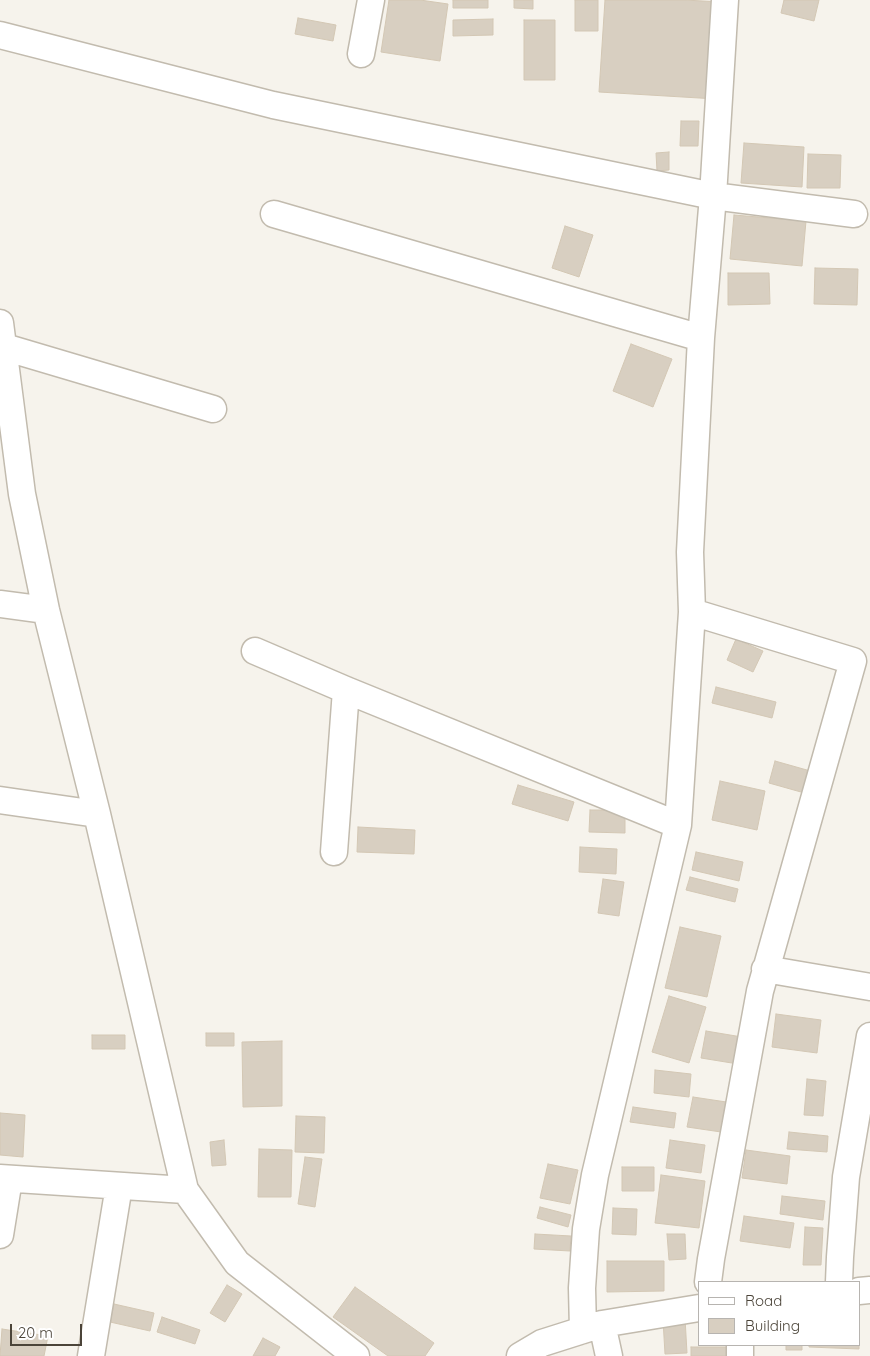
<!DOCTYPE html>
<html>
<head>
<meta charset="utf-8">
<style>
  body { margin:0 }
  #map { position:relative; width:870px; height:1356px; overflow:hidden; background:#f6f3ec; font-family:Quicksand,sans-serif }
  canvas { display:block }
  .legend { position:absolute; left:698px; top:1281px; width:162px; height:65px; box-sizing:border-box; background:#fff; border:1px solid #b7b4b0; margin:0; padding:6px 9px; list-style:none; font-size:15px; color:#4b4439 }
  .legend li { display:flex; align-items:center; gap:10px; height:25px }
  .legend b { width:25px; border:1px solid #b7b4b0 }
  .scale { position:absolute; left:10px; top:1324px; width:72px; height:22px; box-sizing:border-box; border:2px solid #4b4439; border-top:0; padding-left:6px; font-size:15px; line-height:18px; white-space:nowrap; color:#4b4439; -webkit-text-stroke:4px #fff; paint-order:stroke }
</style>
</head>
<body>
<div id="map">
<canvas width="870" height="1356"></canvas>
<ul class="legend">
<li><b style="height:6px;background:#fff"></b>Road</li>
<li><b style="height:14px;background:#d8cfc1"></b>Building</li>
</ul>
<div class="scale">20 m</div>
</div>
<script>
const c = document.querySelector('canvas').getContext('2d');
c.lineJoin = 'round';
function fillPath(path, color) { c.fillStyle = color; c.fill(path, 'evenodd'); }
const toPath = rows => new Path2D(rows.map(r => 'M' + r).join(''));
function strokePath(path, color, width, dash) { c.strokeStyle = color; c.lineWidth = width; c.lineCap = dash ? 'butt' : 'round'; c.setLineDash(dash || []); c.stroke(path); }
const building = toPath([
  [389,0,420,0,448,4,440,61,381,52,389,0],
  [453,0,488,0,488,8,453,8,453,0],
  [514,0,533,0,533,9,514,8,514,0],
  [575,0,598,0,598,31,575,31,575,0],
  [605,0,684,0,722,2,716,99,599,92,605,0],
  [784,0,819,0,814,21,781,13,784,0],
  [298,18,336,25,333,41,295,34,298,18],
  [493,19,493,35,453,36,453,20,493,19],
  [524,20,555,20,555,80,524,80,524,20],
  [681,121,699,121,698,146,680,146,681,121],
  [744,143,804,147,802,187,741,183,744,143],
  [669,152,669,170,657,171,656,153,669,152],
  [808,154,841,155,840,188,807,188,808,154],
  [734,215,806,221,802,266,730,259,734,215],
  [565,226,593,235,579,277,552,268,565,226],
  [815,268,858,269,857,305,814,304,815,268],
  [728,273,769,273,770,304,728,305,728,273],
  [631,344,672,359,653,407,613,391,631,344],
  [736,639,763,651,753,672,727,660,736,639],
  [716,687,776,702,772,718,712,703,716,687],
  [775,761,814,772,808,794,769,783,775,761],
  [720,781,765,791,757,830,712,820,720,781],
  [518,785,574,802,568,821,512,804,518,785],
  [590,810,625,810,625,833,589,832,590,810],
  [358,827,415,830,414,854,357,852,358,827],
  [580,847,617,849,616,874,579,872,580,847],
  [696,852,743,862,739,881,692,870,696,852],
  [690,877,738,889,735,902,686,890,690,877],
  [603,879,624,882,619,916,598,913,603,879],
  [680,927,721,936,707,997,665,988,680,927],
  [669,996,706,1007,689,1063,652,1052,669,996],
  [776,1014,821,1020,817,1053,772,1047,776,1014],
  [706,1031,742,1037,738,1064,701,1058,706,1031],
  [206,1033,234,1033,234,1046,206,1046,206,1033],
  [92,1035,125,1035,125,1049,92,1049,92,1035],
  [282,1041,282,1106,243,1107,242,1042,282,1041],
  [655,1070,691,1074,689,1097,654,1093,655,1070],
  [807,1079,826,1081,823,1116,804,1115,807,1079],
  [693,1097,733,1103,728,1133,687,1127,693,1097],
  [633,1107,676,1113,674,1128,630,1122,633,1107],
  [0,1113,25,1115,23,1157,0,1155,0,1113],
  [296,1116,325,1117,324,1153,295,1152,296,1116],
  [789,1132,828,1136,827,1152,787,1149,789,1132],
  [224,1140,226,1165,212,1166,210,1142,224,1140],
  [670,1140,705,1145,701,1173,666,1168,670,1140],
  [259,1149,292,1150,291,1197,258,1197,259,1149],
  [746,1150,790,1156,787,1184,742,1178,746,1150],
  [305,1157,322,1159,315,1207,298,1204,305,1157],
  [548,1164,578,1170,570,1204,540,1198,548,1164],
  [622,1167,654,1167,654,1191,622,1191,622,1167],
  [661,1175,705,1181,699,1228,655,1223,661,1175],
  [782,1196,825,1201,823,1220,780,1214,782,1196],
  [540,1207,571,1215,568,1227,537,1218,540,1207],
  [613,1208,637,1209,636,1235,612,1234,613,1208],
  [744,1216,794,1223,790,1248,740,1241,744,1216],
  [805,1227,823,1228,821,1265,803,1265,805,1227],
  [535,1234,571,1236,570,1251,534,1249,535,1234],
  [667,1234,685,1234,686,1259,669,1260,667,1234],
  [607,1261,664,1261,664,1291,607,1292,607,1261],
  [227,1285,242,1294,225,1322,210,1313,227,1285],
  [355,1287,434,1343,425,1356,388,1356,333,1317,355,1287],
  [114,1304,154,1313,150,1331,110,1322,114,1304],
  [162,1317,200,1330,195,1344,157,1332,162,1317],
  [685,1318,687,1353,665,1354,663,1320,685,1318],
  [2,1329,48,1336,44,1356,0,1356,2,1329],
  [263,1338,280,1347,275,1356,253,1356,263,1338],
  [786,1345,802,1345,802,1350,786,1350,786,1345],
  [809,1345,859,1345,859,1349,809,1347,809,1345],
  [691,1347,730,1347,730,1356,691,1356,691,1347]
]);
fillPath(building, '#d8cfc1');
strokePath(building, '#d3c7b4', 1);
const minor = toPath([
  [0,35,273,105,713,196,854,214],
  [361,54,371,0],
  [274,214,701,338],
  [0,323,22,494,46,610,97,814,185,1190,237,1263,356,1356],
  [4,347,213,409],
  [0,604,46,610],
  [692,612,853,661,760,991,711,1259,708,1282],
  [255,651,346,690,678,825],
  [0,800,97,814],
  [334,852,346,690],
  [765,969,870,987],
  [0,1178,185,1190],
  [0,1235,9,1179],
  [839,1282,840,1257,846,1177,870,1036],
  [859,1291,870,1290],
  [602,1324,609,1356],
  [583,1330,582,1288,586,1229,595,1175,678,825,692,612,690,552,701,338,713,196,725,0],
  [740,1345,740,1356],
  [91,1356,119,1186],
  [520,1356,542,1343,602,1324,699,1308]
]);
strokePath(minor, '#c2bbae', 29);
strokePath(minor, '#fff', 26);
</script>
</body>
</html>
